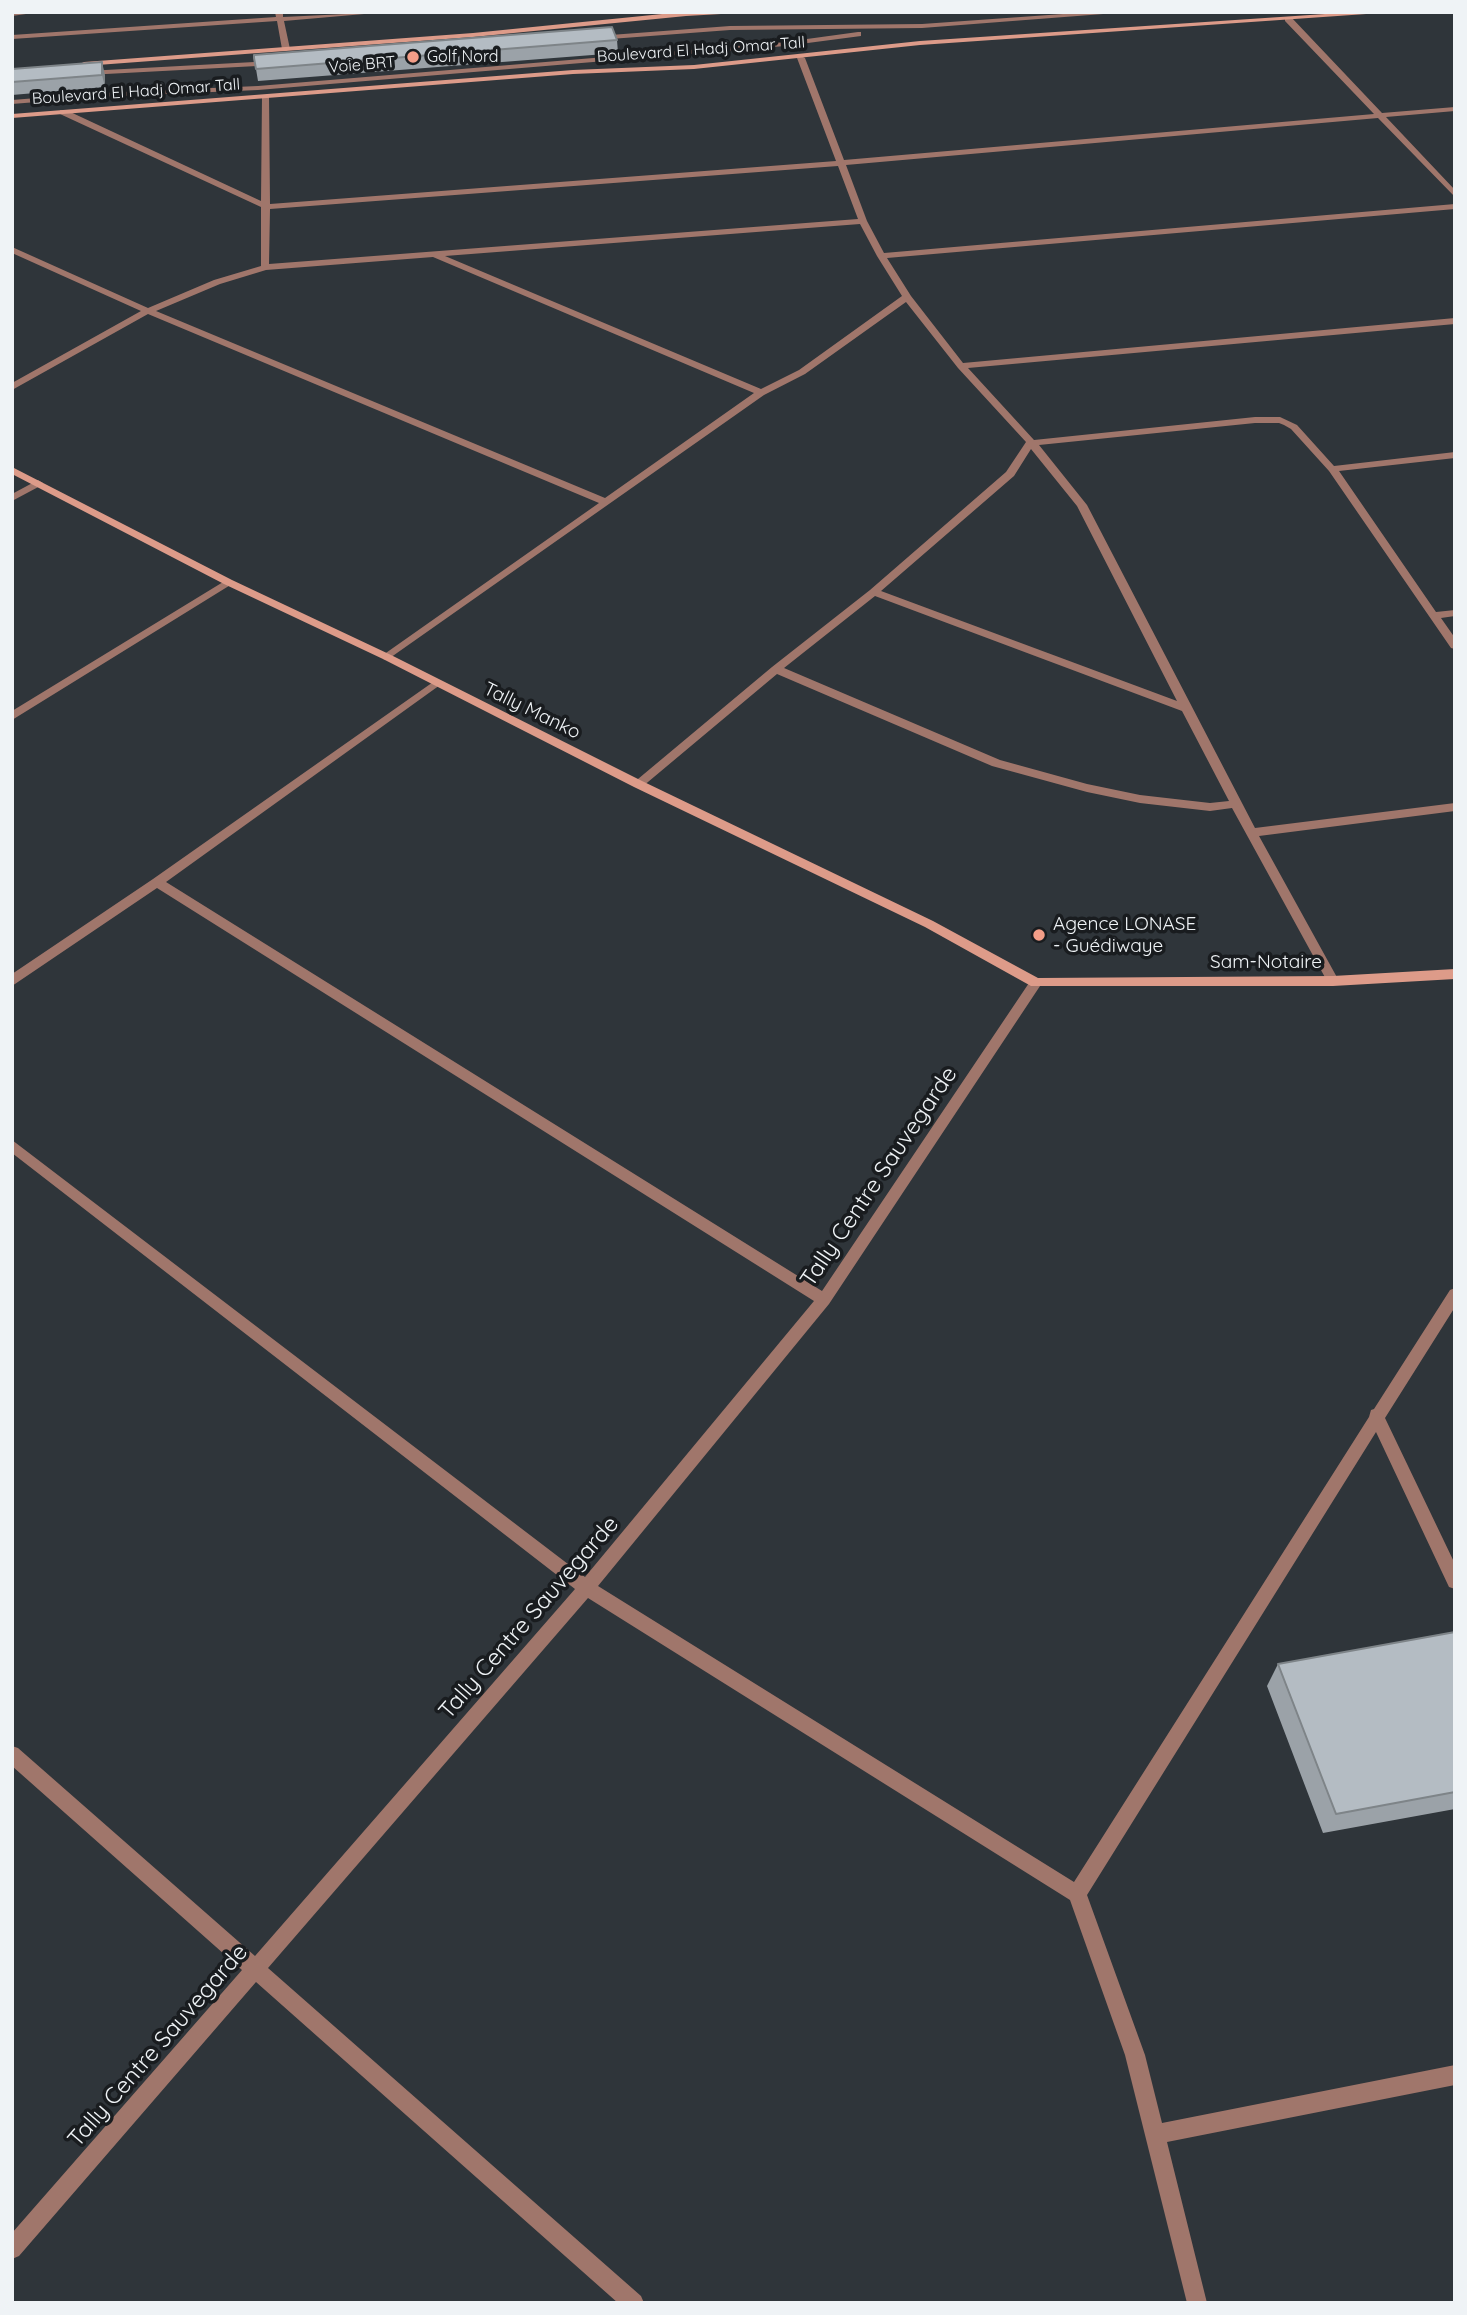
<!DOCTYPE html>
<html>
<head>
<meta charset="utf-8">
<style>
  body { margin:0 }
  #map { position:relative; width:1467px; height:2315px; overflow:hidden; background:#2f353a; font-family:Quicksand,sans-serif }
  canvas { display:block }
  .frame { position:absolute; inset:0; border:14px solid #eff3f6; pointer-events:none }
</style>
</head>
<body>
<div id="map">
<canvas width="1467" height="2315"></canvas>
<div class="frame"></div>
</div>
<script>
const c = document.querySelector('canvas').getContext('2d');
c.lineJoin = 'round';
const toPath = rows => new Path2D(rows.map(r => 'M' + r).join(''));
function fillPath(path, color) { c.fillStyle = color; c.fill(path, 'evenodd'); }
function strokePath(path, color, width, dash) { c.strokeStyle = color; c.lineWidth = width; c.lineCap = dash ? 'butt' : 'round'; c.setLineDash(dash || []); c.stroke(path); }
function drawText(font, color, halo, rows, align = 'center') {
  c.font = font + ' Quicksand,sans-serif'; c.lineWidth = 7; c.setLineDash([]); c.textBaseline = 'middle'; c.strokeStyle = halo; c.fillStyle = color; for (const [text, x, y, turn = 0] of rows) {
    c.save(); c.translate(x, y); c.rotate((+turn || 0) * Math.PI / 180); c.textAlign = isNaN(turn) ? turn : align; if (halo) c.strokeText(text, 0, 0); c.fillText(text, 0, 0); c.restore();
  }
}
fillPath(toPath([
  [1091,12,1129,12,922,28,730,30,597,40,593,38,597,36,730,26,922,24,1091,12],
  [858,32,861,32,861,36,785,46,258,90,99,97,12,104,12,100,99,93,258,86,785,42,858,32],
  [273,61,276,61,276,65,87,75,83,73,87,71,273,61]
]), '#a0766b');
fillPath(toPath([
  [12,12,40,12,12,16,12,12],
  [275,12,283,12,283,17,387,12,284,21,290,49,286,51,282,49,277,21,12,39,12,35,276,17,275,12],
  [1285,17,1291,17,1382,113,1455,107,1455,111,1386,117,1455,190,1455,197,1378,118,846,165,867,221,884,253,1455,204,1455,209,887,258,911,296,963,363,1455,318,1455,324,968,368,1034,440,1255,417,1280,417,1297,425,1334,466,1455,452,1455,458,1339,471,1436,612,1455,610,1455,616,1441,618,1455,638,1455,649,1451,648,1329,471,1291,429,1284,425,1279,423,1255,423,1039,445,1087,505,1255,828,1455,803,1455,811,1259,836,1339,981,1333,986,1327,981,1232,808,1210,811,1140,803,1087,792,992,766,777,674,642,787,638,788,632,784,772,667,870,590,1006,472,1026,442,958,368,906,302,805,374,764,395,387,660,383,659,383,655,599,503,148,314,12,390,12,383,141,311,12,253,12,247,148,308,214,280,261,266,261,207,60,114,60,110,66,110,261,201,262,96,269,94,270,204,836,161,797,58,801,56,805,58,844,160,1374,114,1285,21,1285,17],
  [838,166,858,219,269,264,270,209,838,166],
  [860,224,877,256,902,296,799,370,761,389,445,256,860,224],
  [433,257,754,393,605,498,156,311,220,284,266,270,433,257],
  [1031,449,1077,506,1177,701,881,591,1014,476,1031,449],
  [875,596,1182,711,1229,801,1210,803,1140,795,1087,784,1000,760,784,668,875,596],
  [38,480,43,483,42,485,12,501,12,494,38,480],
  [228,579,233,582,232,584,12,720,12,711,228,579],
  [436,680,442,683,440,685,166,882,822,1291,1031,980,1036,978,1042,983,829,1304,598,1586,1074,1882,1369,1417,1371,1410,1374,1409,1450,1290,1455,1288,1455,1307,1385,1418,1455,1564,1455,1589,1449,1587,1376,1432,1087,1895,1145,2055,1162,2123,1455,2065,1455,2085,1167,2142,1207,2303,1187,2303,1125,2055,1070,1900,588,1598,268,1968,641,2296,644,2303,618,2303,256,1982,19,2256,12,2259,12,2233,242,1970,12,1766,12,1746,18,1748,255,1956,575,1589,12,1153,12,1140,585,1577,814,1301,157,888,12,986,12,974,153,879,436,680]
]), '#a0766b');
fillPath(toPath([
  [682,12,756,12,686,16,473,37,84,66,80,64,84,62,473,33,682,12],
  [1355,12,1395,12,920,45,694,69,573,74,12,118,12,114,573,70,694,65,920,41,1355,12],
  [12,467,232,580,391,655,642,781,933,921,1038,978,1333,976,1455,969,1455,979,1333,986,1031,986,925,927,634,787,383,659,224,584,12,474,12,467]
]), '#dd9b89');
fillPath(toPath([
  [617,40,618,53,258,81,256,69],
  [12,69,105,75,105,87,12,95],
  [1455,1632,1455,1809,1323,1833,1267,1686,1278,1664]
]), '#9ba2a8');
fillPath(toPath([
  [102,62,105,75,105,87,102,75]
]), '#7e8488');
const building = toPath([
  [612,27,617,40,256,69,254,58,254,55,612,27],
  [102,62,102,75,12,82,12,69,102,62],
  [1455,1632,1455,1792,1336,1814,1278,1664,1455,1632]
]);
fillPath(building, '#b4bcc3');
strokePath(building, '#7e8488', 2);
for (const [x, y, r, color] of [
  [413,57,7,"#f49e88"],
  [1039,935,7,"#f49e88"]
]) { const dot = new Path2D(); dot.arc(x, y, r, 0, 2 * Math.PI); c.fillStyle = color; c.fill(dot); strokePath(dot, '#191c1f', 2.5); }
drawText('16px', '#eff3f6', '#191c1f', [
  ["Boulevard El Hadj Omar Tall",701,50,-4],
  ["Voie BRT",362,65,-5],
  ["Boulevard El Hadj Omar Tall",136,92,-4]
]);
drawText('16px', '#eff3f6', '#191c1f', [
  ["Golf Nord",427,57]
], 'left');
drawText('19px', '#eff3f6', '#191c1f', [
  ["Tally Manko",532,711,26],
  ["Sam-Notaire",1266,962]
]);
drawText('19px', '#eff3f6', '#191c1f', [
  ["Agence LONASE",1053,924],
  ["- Guédiwaye",1053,946]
], 'left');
drawText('23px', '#eff3f6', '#191c1f', [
  ["Tally Centre Sauvegarde",879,1177,-56],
  ["Tally Centre Sauvegarde",529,1618,-49],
  ["Tally Centre Sauvegarde",158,2046,-49]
]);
</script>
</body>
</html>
